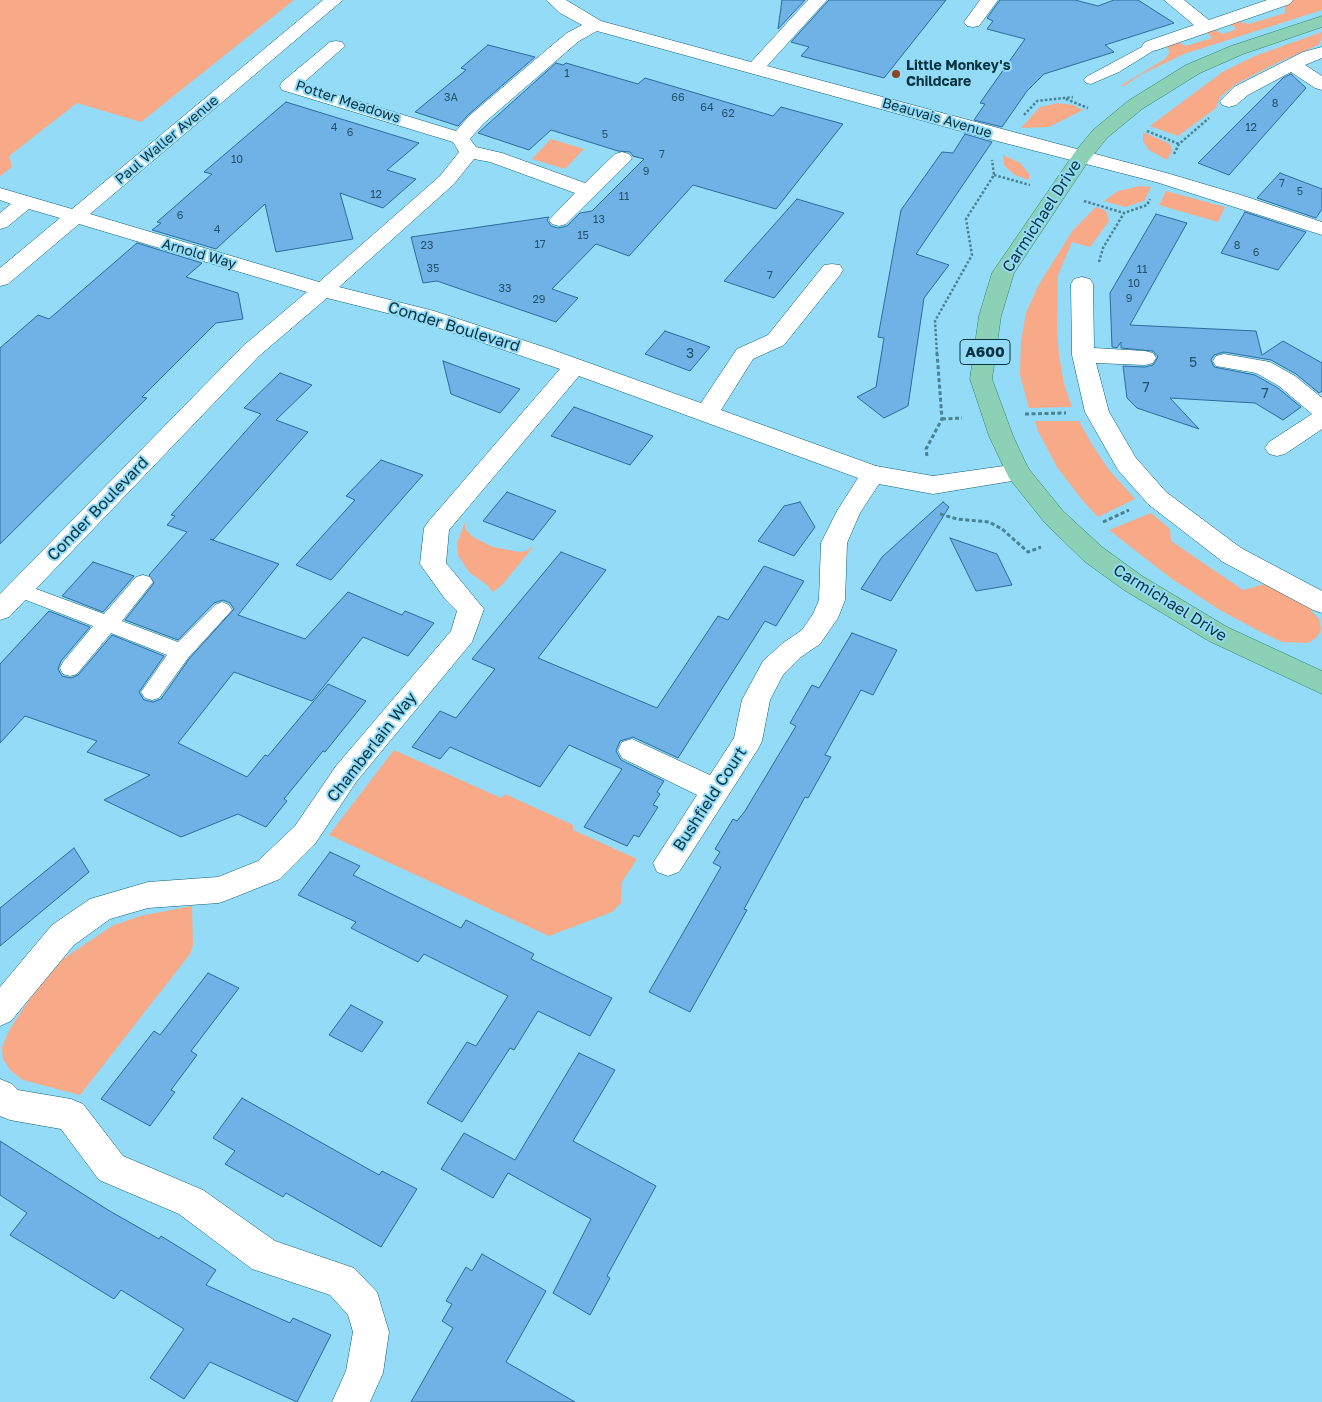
<!DOCTYPE html>
<html>
<head>
<meta charset="utf-8">
<style>
  body { margin:0 }
  canvas { display:block; background:#93dbf6 }
</style>
</head>
<body>
<canvas width="1322" height="1402"></canvas>
<script>
const c = document.querySelector('canvas').getContext('2d');
c.lineJoin = 'round';
function fillPath(path, color) { c.fillStyle = color; c.fill(path, 'evenodd'); }
const toPath = rows => new Path2D(rows.map(r => 'M' + r).join(''));
function strokePath(path, color, width, dash) { c.strokeStyle = color; c.lineWidth = width; c.lineCap = dash ? 'butt' : 'round'; c.setLineDash(dash || []); c.stroke(path); }
function drawText(font, color, halo, rows, align = 'center') {
  c.font = font + ' "Golos Text",sans-serif'; c.lineWidth = 4; c.setLineDash([]); c.textBaseline = 'middle'; c.strokeStyle = halo; c.fillStyle = color; for (const [text, x, y, turn = 0] of rows) {
    c.save(); c.translate(x, y); c.rotate((+turn || 0) * Math.PI / 180); c.textAlign = isNaN(turn) ? turn : align; if (halo) c.strokeText(text, 0, 0); c.fillText(text, 0, 0); c.restore();
  }
}
fillPath(toPath([
  [0,0,294,0,141,122,77,103,9,156,12,167,0,176],
  [1293,0,1322,0,1322,10,1184,54,1142,74,1124,86,1120,86,1165,59,1169,53,1168,45,1176,41,1186,46,1212,38,1207,32,1213,29,1223,34,1237,29,1230,24,1236,21,1249,24,1285,13,1285,2],
  [1322,32,1320,44,1279,62,1236,84,1220,97,1216,108,1178,136,1150,126,1224,71,1255,56],
  [1058,103,1073,105,1083,110,1049,127,1021,128,1040,107],
  [1143,132,1170,144,1172,151,1167,160,1149,150,1143,141],
  [551,139,584,149,565,169,532,159],
  [1003,155,1020,163,1029,174,1029,180,1015,175,1009,170,1004,165],
  [1140,186,1151,187,1144,201,1125,207,1104,201,1118,191],
  [1166,191,1225,207,1218,222,1159,205],
  [1096,207,1106,211,1109,221,1090,247,1072,242,1058,275,1057,331,1059,355,1064,384,1072,407,1029,408,1020,375,1021,341,1026,313,1038,286,1073,230],
  [1035,421,1079,421,1091,443,1109,470,1135,499,1098,517,1083,501,1057,467,1038,431],
  [1151,513,1170,529,1171,541,1243,590,1265,584,1307,606,1319,619,1321,630,1317,637,1308,643,1282,642,1257,630,1220,610,1172,579,1109,530],
  [465,522,465,529,473,537,493,547,520,552,526,551,534,546,502,585,493,592,487,585,469,572,458,555,457,543],
  [394,750,501,798,505,794,573,825,573,830,637,859,622,882,621,903,612,912,549,936,329,835],
  [192,906,193,945,190,954,80,1095,23,1080,11,1071,3,1059,2,1047,10,1029,31,997,63,959,112,926,140,916]
]), '#f8a987');
const building = toPath([
  [782,0,805,0,778,29,782,0],
  [829,0,946,0,884,78,801,56,809,47,791,42,829,0],
  [1000,0,1075,0,1098,6,1114,0,1138,0,1174,23,1105,45,1114,52,1044,74,1027,91,1002,127,974,120,985,104,980,103,1025,39,987,29,993,21,987,18,1000,0],
  [488,45,535,57,468,115,458,126,415,112,466,70,461,68,488,45],
  [556,63,563,65,566,63,638,84,645,78,773,116,781,107,843,124,776,209,693,185,629,256,596,244,552,289,578,298,556,322,437,281,423,283,411,237,549,217,547,220,551,226,558,228,567,226,580,213,592,211,644,159,633,156,630,152,618,151,551,130,529,150,478,133,556,63],
  [1291,74,1306,88,1229,175,1198,163,1283,78,1291,74],
  [286,102,419,143,387,170,416,179,383,208,340,193,353,239,276,252,265,204,216,249,152,230,161,223,157,222,212,174,204,172,286,102],
  [965,134,992,142,916,254,949,265,924,298,908,406,884,418,857,397,876,387,884,338,878,337,901,210,942,152,953,153,965,134],
  [1280,173,1322,189,1322,209,1316,218,1257,198,1280,173],
  [797,199,844,213,774,298,724,281,797,199],
  [1245,212,1306,232,1278,270,1221,253,1245,212],
  [1156,214,1187,223,1130,325,1256,331,1262,355,1283,341,1322,363,1322,391,1319,393,1296,374,1271,360,1224,352,1214,355,1211,360,1214,367,1255,375,1278,388,1301,407,1283,420,1255,403,1170,398,1199,429,1137,408,1127,398,1123,366,1145,367,1153,365,1158,357,1153,351,1121,348,1121,342,1117,348,1112,347,1110,293,1156,214],
  [137,243,202,263,186,277,238,293,243,319,216,323,142,397,147,398,0,544,0,348,38,315,49,319,137,243],
  [665,331,688,339,710,347,690,371,645,354,665,331],
  [443,361,520,389,500,413,451,394,443,361],
  [280,373,312,385,276,420,308,432,213,540,210,539,279,564,238,615,305,639,348,592,402,615,405,611,434,623,408,656,363,637,312,701,234,672,178,743,247,777,265,755,268,756,328,684,366,701,325,752,323,751,284,799,287,801,266,827,238,814,181,837,104,800,150,775,87,752,97,741,25,716,0,743,0,664,49,611,90,627,61,661,58,669,62,676,71,678,78,675,112,635,164,656,139,692,144,700,153,702,161,699,189,659,234,609,230,603,223,600,214,603,178,640,125,620,154,583,149,575,187,532,167,525,175,516,171,515,261,414,244,408,280,373],
  [574,407,653,436,630,465,551,436,574,407],
  [381,460,423,475,331,580,296,565,355,500,346,496,381,460],
  [507,492,556,511,533,540,483,521,507,492],
  [800,502,815,527,794,556,758,541,784,506,800,502],
  [943,502,949,507,891,601,861,589,882,557,943,502],
  [950,538,997,554,1012,585,976,591,950,538],
  [561,552,606,570,538,658,657,708,718,616,728,620,764,566,804,581,776,626,765,621,678,758,633,737,620,741,616,751,621,760,664,781,657,792,660,794,653,805,658,807,639,837,634,835,627,846,584,827,622,769,569,745,540,787,450,747,440,759,412,747,440,711,456,718,495,669,472,659,561,552],
  [93,562,134,576,103,612,62,596,93,562],
  [852,633,897,650,873,695,861,690,825,755,831,757,808,798,805,797,744,909,747,910,690,1012,649,992,721,867,713,863,720,852,715,849,733,819,737,821,745,811,796,726,790,723,812,685,819,688,852,633],
  [74,848,89,872,0,946,0,908,74,848],
  [330,852,360,866,353,875,461,928,466,920,534,954,531,959,612,998,590,1036,538,1011,514,1050,510,1048,462,1122,427,1103,467,1042,476,1046,508,996,424,954,418,962,351,928,356,922,298,895,330,852],
  [208,973,239,988,191,1051,197,1055,171,1090,175,1092,150,1126,101,1099,154,1031,160,1035,208,973],
  [351,1005,383,1022,362,1052,329,1035,351,1005],
  [579,1053,615,1070,573,1141,656,1186,607,1276,610,1278,590,1315,553,1293,591,1219,508,1173,493,1198,441,1169,464,1133,515,1160,579,1053],
  [242,1098,379,1175,382,1171,417,1189,381,1247,286,1193,283,1197,225,1164,235,1151,213,1138,242,1098],
  [0,1141,108,1210,159,1239,161,1236,216,1270,206,1285,290,1323,293,1318,331,1335,297,1402,210,1362,184,1399,150,1378,184,1329,121,1290,114,1299,10,1235,27,1213,0,1195,0,1141],
  [482,1254,546,1291,506,1362,575,1402,411,1402,453,1328,442,1321,452,1304,446,1301,466,1267,472,1271,482,1254]
]);
fillPath(building, '#71b2e6');
strokePath(building, '#2b6c9c', 1);
const service = toPath([
  [1151,42,1156,43,1158,46,1156,49,1119,72,1091,84,1086,83,1084,80,1086,77,1151,42],
  [143,575,150,577,153,582,122,621,178,642,215,605,222,602,229,605,232,610,188,658,159,698,152,700,145,698,141,692,167,655,111,633,77,674,70,676,63,674,60,668,63,662,93,626,13,595,10,590,13,585,20,583,104,614,136,577,143,575]
]);
const minor = toPath([
  [323,0,343,0,90,214,319,282,440,176,459,152,453,142,282,90,280,86,282,82,330,42,336,41,342,42,345,46,302,84,456,131,469,116,550,47,567,33,582,25,560,13,546,0,566,0,601,21,751,62,808,0,827,0,767,66,1170,174,1244,196,1322,222,1322,235,1156,182,997,141,597,31,579,41,483,124,470,139,476,147,502,153,585,183,615,154,622,152,629,154,632,158,629,162,566,224,559,226,552,224,549,220,575,193,490,162,474,159,454,184,339,287,434,311,550,349,701,403,737,349,768,335,824,265,832,264,840,265,843,270,840,275,784,345,753,359,721,410,876,466,933,476,1018,464,1027,466,1030,472,1027,478,1018,480,933,494,879,484,860,513,847,543,845,600,838,618,820,644,801,657,783,675,770,700,762,741,758,749,679,872,668,876,657,872,653,863,697,795,622,758,618,750,622,742,632,739,710,775,734,738,742,700,763,661,783,643,802,630,813,614,819,600,821,543,837,511,858,478,579,376,449,530,446,563,484,609,472,642,356,782,315,844,280,879,230,899,219,903,148,908,110,919,74,945,11,1021,0,1026,0,987,52,925,90,899,148,882,218,877,258,861,295,826,336,766,451,631,457,611,445,599,420,564,424,528,428,522,560,369,419,321,327,298,259,356,9,617,0,620,0,594,243,346,307,292,79,224,8,284,0,286,0,268,60,218,29,209,7,227,0,229,0,213,11,204,0,200,0,188,72,209,323,0],
  [980,0,998,0,979,26,973,27,967,26,964,22,980,0],
  [1164,0,1184,0,1209,20,1267,0,1293,0,1290,4,1157,50,1151,51,1145,50,1142,46,1145,42,1194,25,1164,0],
  [1322,47,1322,58,1305,65,1322,76,1322,90,1315,88,1291,72,1248,95,1236,105,1229,107,1222,105,1220,101,1234,87,1303,52,1322,47],
  [1082,277,1090,279,1093,284,1094,348,1145,351,1153,353,1156,358,1153,363,1145,365,1096,363,1109,412,1136,458,1166,492,1241,548,1322,591,1322,613,1313,610,1223,562,1148,504,1118,470,1085,412,1072,355,1071,284,1074,279,1082,277],
  [1224,354,1270,362,1295,376,1322,398,1322,429,1285,454,1277,456,1269,454,1265,448,1269,442,1312,414,1279,386,1256,373,1216,366,1213,361,1216,356,1224,354],
  [0,1079,12,1084,18,1090,71,1099,83,1104,123,1156,203,1190,275,1241,354,1268,377,1292,389,1332,383,1373,370,1402,332,1402,346,1371,353,1332,348,1315,330,1295,252,1269,179,1214,99,1180,61,1129,10,1120,0,1116,0,1079]
]);
const primary = toPath([
  [1322,16,1322,27,1243,54,1200,73,1142,109,1107,138,1089,160,1014,273,1001,316,992,379,1013,436,1028,468,1063,511,1102,547,1142,576,1227,627,1322,671,1322,694,1209,641,1124,590,1084,561,1045,523,1009,478,989,436,970,379,979,316,992,273,1075,152,1093,130,1128,101,1186,65,1231,46,1322,16]
]);
strokePath(service, '#0d5f77', 1);
strokePath(minor, '#0d5f77', 1);
strokePath(primary, '#2c856d', 1);
strokePath(toPath([
  [1066,99,1088,108],
  [1024,115,1037,101,1073,97],
  [1147,131,1179,144],
  [1174,154,1179,144,1209,118],
  [994,175,1030,185],
  [1084,201,1124,213],
  [1099,262,1103,248,1124,213,1147,205,1150,199],
  [937,354,935,321,972,255,966,219,994,175,992,160]
]), '#498295', 2.5, [2.5, 2]);
strokePath(toPath([
  [1025,414,1066,413],
  [942,419,962,418],
  [927,456,926,449,942,419,937,353],
  [940,514,957,519,989,522,1002,529,1028,552,1041,547],
  [1103,522,1129,510]
]), '#498295', 3, [4, 2.5]);
fillPath(service, '#fff');
fillPath(minor, '#fff');
fillPath(primary, '#8cd0b6');
for (const [x, y, r, color] of [
  [896,74,5,"#8d4524"]
]) { const dot = new Path2D(); dot.arc(x, y, r, 0, 2 * Math.PI); c.fillStyle = color; c.fill(dot); strokePath(dot, '#93dbf6', 2); }
drawText('11px', '#22536a', null, [
  ["1",567,74],
  ["3A",451,98],
  ["66",678,98],
  ["8",1275,104],
  ["64",707,108],
  ["62",728,114],
  ["4",334,128],
  ["12",1251,128],
  ["6",350,133],
  ["5",605,135],
  ["7",662,155],
  ["10",237,160],
  ["9",646,172],
  ["7",1282,184],
  ["5",1300,192],
  ["12",376,195],
  ["11",624,197],
  ["6",180,216],
  ["13",599,220],
  ["4",217,230],
  ["15",583,236],
  ["17",540,245],
  ["23",427,246],
  ["8",1237,246],
  ["6",1256,253],
  ["35",433,269],
  ["11",1142,270],
  ["7",770,276],
  ["10",1134,284],
  ["33",505,289],
  ["9",1129,299],
  ["29",539,300]
]);
drawText('bold 14px', '#083340', '#93dbf6', [
  ["Little Monkey's",906,66],
  ["Childcare",906,82]
], 'left');
drawText('14px', '#083340', '#93dbf6', [
  ["Potter Meadows",348,102,18],
  ["Beauvais Avenue",937,118,16],
  ["Paul Waller Avenue",167,140,-40],
  ["Arnold Way",199,254,16]
]);
drawText('14px', '#22536a', null, [
  ["3",690,354],
  ["5",1193,363],
  ["7",1146,388],
  ["7",1265,394]
]);
for (const [x, y, w] of [
  [985,352,50]
]) { const box = new Path2D(); box.roundRect(x - w / 2, y - 12.5, w, 25, 4); c.fillStyle = '#93dbf6'; c.fill(box); strokePath(box, '#083340', 1); }
drawText('bold 15px', '#083340', null, [
  ["A600",985,352]
]);
drawText('16px', '#083340', '#93dbf6', [
  ["Carmichael Drive",1042,216,-57],
  ["Conder Boulevard",454,327,17],
  ["Conder Boulevard",98,509,-46],
  ["Carmichael Drive",1170,603,32],
  ["Chamberlain Way",372,747,-52],
  ["Bushfield Court",710,799,-57]
]);
</script>
</body>
</html>
